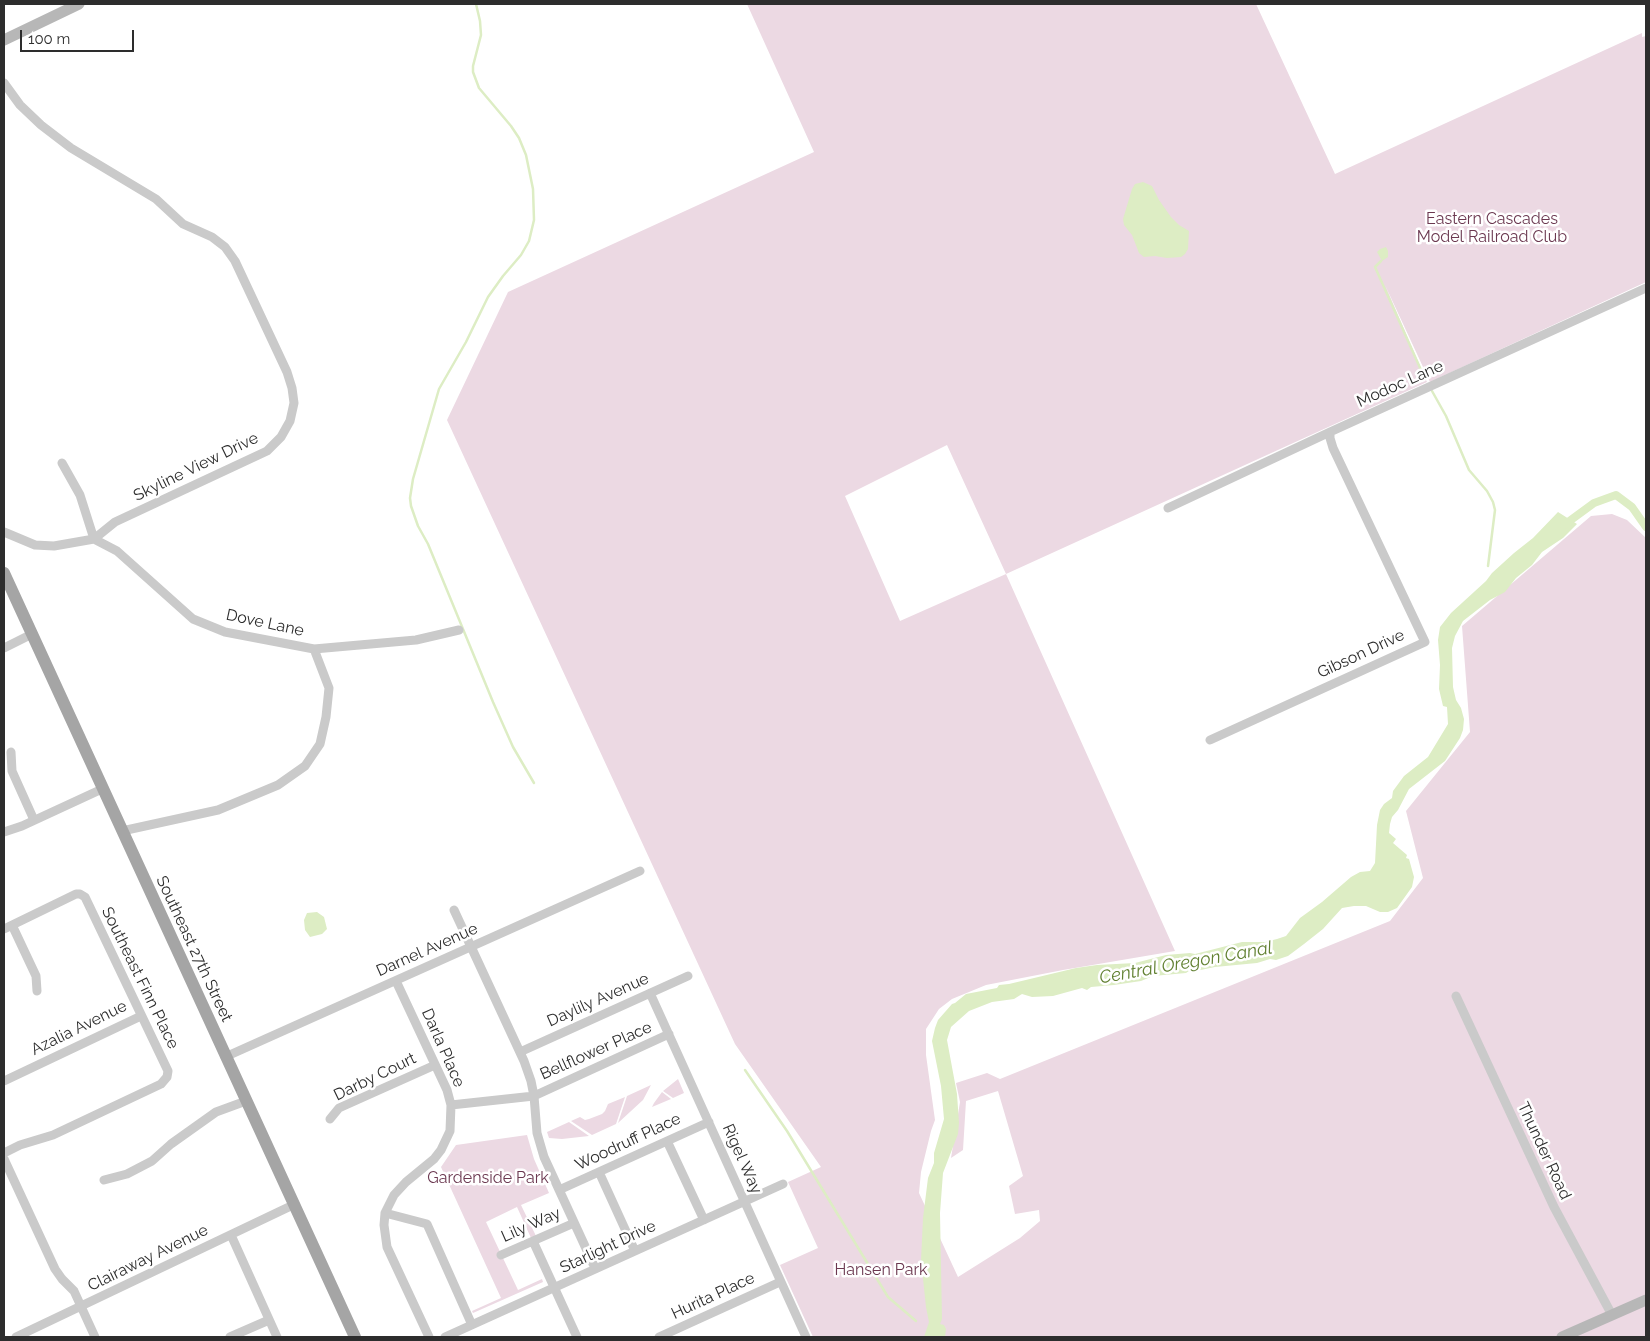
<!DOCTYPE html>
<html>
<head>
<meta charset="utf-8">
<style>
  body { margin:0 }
  #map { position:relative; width:1650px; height:1341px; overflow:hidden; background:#fff; font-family:Raleway,sans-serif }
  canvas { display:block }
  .frame { position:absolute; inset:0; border:5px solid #2d2d2d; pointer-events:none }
  .scale { position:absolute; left:20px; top:30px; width:114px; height:22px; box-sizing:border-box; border:2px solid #2d2d2d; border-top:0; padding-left:6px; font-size:15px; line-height:18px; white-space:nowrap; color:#2d2d2d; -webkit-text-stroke:4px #fff; paint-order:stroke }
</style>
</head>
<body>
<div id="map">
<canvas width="1650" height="1341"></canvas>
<div class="frame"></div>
<div class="scale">100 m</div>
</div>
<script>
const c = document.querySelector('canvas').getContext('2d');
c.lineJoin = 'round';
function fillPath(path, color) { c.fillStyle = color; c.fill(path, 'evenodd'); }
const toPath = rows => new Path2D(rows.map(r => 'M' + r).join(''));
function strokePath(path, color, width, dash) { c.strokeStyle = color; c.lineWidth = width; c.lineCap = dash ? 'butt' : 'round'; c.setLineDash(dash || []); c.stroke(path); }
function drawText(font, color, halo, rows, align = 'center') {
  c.font = font + ' Raleway,sans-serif'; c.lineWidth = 5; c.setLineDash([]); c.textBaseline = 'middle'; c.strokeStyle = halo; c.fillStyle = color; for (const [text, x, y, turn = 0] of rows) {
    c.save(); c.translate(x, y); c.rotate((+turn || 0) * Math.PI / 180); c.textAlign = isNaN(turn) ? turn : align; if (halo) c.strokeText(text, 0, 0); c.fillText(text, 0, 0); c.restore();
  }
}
fillPath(toPath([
  [747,4,1256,4,1335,174,1642,33,1642,37,1646,36,1646,282,1430,382,1385,285,1427,382,1006,574,1175,951,1063,970,986,985,952,999,939,1009,926,1029,926,1055,935,1120,931,1131,921,1172,919,1193,958,1277,1020,1238,1040,1221,1039,1210,1015,1214,1009,1186,1023,1176,998,1091,966,1101,963,1150,951,1158,960,1102,956,1083,987,1073,1000,1079,1390,921,1423,878,1406,811,1470,732,1462,626,1591,516,1612,514,1627,520,1646,538,1646,1337,813,1337,780,1265,818,1248,788,1182,821,1167,735,1044,447,420,508,292,814,152],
  [947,445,1006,574,900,621,845,496],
  [678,1079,684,1093,673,1098,663,1091],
  [651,1085,643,1100,618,1123,627,1096],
  [662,1092,671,1099,652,1107,654,1103],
  [625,1097,616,1124,592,1135,571,1121,580,1117,585,1120,589,1119,602,1114,605,1111,608,1104],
  [569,1122,589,1136,562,1139,549,1138,547,1132],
  [527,1135,534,1159,549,1193,521,1205,536,1236,531,1238,517,1207,486,1222,518,1290,542,1279,543,1282,473,1313,472,1311,501,1298,441,1167,456,1145]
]), '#ecd9e3');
fillPath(toPath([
  [1143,182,1152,186,1159,200,1171,217,1179,225,1189,231,1188,249,1185,254,1181,257,1167,258,1155,256,1144,257,1139,253,1132,235,1124,225,1123,219,1132,189,1135,184],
  [1386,247,1388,251,1388,257,1382,261,1377,252,1380,249],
  [1558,512,1577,524,1563,538,1542,552,1532,565,1516,578,1505,592,1490,600,1463,621,1455,636,1452,648,1453,687,1456,700,1461,708,1464,719,1463,730,1460,738,1445,761,1409,789,1398,810,1392,817,1390,824,1389,833,1396,839,1393,843,1407,855,1406,858,1409,859,1414,877,1412,887,1397,908,1388,912,1380,912,1366,906,1354,906,1342,908,1323,929,1304,944,1288,956,1276,960,1270,959,1257,963,1215,967,1191,972,1189,971,1186,973,1153,976,1141,981,1114,985,1091,987,1087,990,1082,988,1053,996,1032,997,1022,994,1014,999,992,1002,969,1011,951,1027,947,1040,957,1094,959,1123,958,1134,943,1173,940,1213,942,1319,940,1324,944,1325,946,1329,945,1337,924,1337,929,1322,926,1307,921,1260,923,1218,928,1178,934,1163,934,1153,944,1119,941,1086,932,1041,935,1028,938,1020,952,1004,955,1003,966,994,997,988,999,985,1009,984,1076,968,1097,965,1135,963,1166,955,1190,953,1195,954,1242,942,1265,942,1277,939,1286,936,1300,918,1322,902,1351,877,1360,872,1370,871,1375,863,1377,825,1380,810,1384,804,1392,798,1393,791,1404,776,1428,757,1448,724,1447,707,1443,706,1439,689,1440,665,1438,640,1440,627,1451,613,1486,581,1492,573,1514,553,1533,538],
  [317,912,324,917,327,929,322,934,310,937,305,930,304,920,307,913]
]), '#ddedc4');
strokePath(toPath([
  [476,4,480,21,481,35,473,66,473,72,479,88,511,126,519,138,526,155,533,189,534,220,529,241,521,255,503,276,488,297,466,342,439,389,413,479,410,498,411,506,418,526,428,544,493,702,513,747,534,783],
  [1381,261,1375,267,1425,379],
  [1432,391,1446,416,1469,470,1487,491,1493,502,1495,510,1488,566],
  [745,1070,787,1131,888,1297,916,1321]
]), '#ddedc4', 2.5);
strokePath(toPath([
  [1564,525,1594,503,1616,495,1632,507,1646,527]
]), '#ddedc4', 8);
strokePath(toPath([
  [4,83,20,105,41,125,71,148,156,199,183,224,212,237,225,247,235,261,287,372,292,388,294,403,290,421,281,437,267,451,115,522,94,539,54,546,35,545,4,532],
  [62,463,80,495,94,539,117,551,193,619,225,632,314,649,416,640,459,630],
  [1168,508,1330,432,1646,288],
  [4,648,32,634],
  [1210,740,1425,642,1333,448,1330,438,1330,432],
  [11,752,12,771,34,820],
  [122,831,218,810,278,785,305,766,320,744,326,717,329,688,314,649],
  [4,832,22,826,102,789],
  [454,910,524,1061,531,1081,534,1096,537,1133,544,1157,595,1268],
  [12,925,36,976,37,991],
  [4,929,76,894,80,894,85,897,168,1071,167,1077,161,1084,53,1135,20,1145,4,1153],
  [396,981,447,1090,451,1105,450,1131,441,1150,434,1159,406,1182,394,1195,385,1213,384,1225,387,1247,429,1337],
  [650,993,806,1337],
  [1456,996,1554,1207,1612,1315],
  [520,1052,688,976],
  [225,1057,640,871],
  [4,1081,141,1016],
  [451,1105,534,1096,669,1034],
  [330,1119,339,1108,435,1065],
  [667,1141,704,1220],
  [4,1159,55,1269,62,1279,74,1291,95,1337],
  [599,1172,635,1251],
  [104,1180,127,1174,152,1161,171,1144,216,1112,246,1101],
  [559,1190,709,1122],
  [385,1213,427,1224,472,1325],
  [231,1235,277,1337],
  [533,1241,577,1337],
  [501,1255,574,1223],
  [16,1337,293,1205],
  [230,1337,269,1320],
  [445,1337,783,1184],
  [659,1337,780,1282]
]), '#cacaca', 9);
strokePath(toPath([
  [4,40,79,4],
  [1562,1337,1646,1300]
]), '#b7b7b7', 11);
strokePath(toPath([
  [4,573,355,1337]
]), '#a5a5a5', 12);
drawText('16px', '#6b3850', '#fff', [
  ["Eastern Cascades",1492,219],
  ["Model Railroad Club",1492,237],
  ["Gardenside Park",488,1178],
  ["Hansen Park",881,1270]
]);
drawText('16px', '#2d2d2d', '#fff', [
  ["Modoc Lane",1400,384,-24],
  ["Skyline View Drive",196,467,-26],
  ["Dove Lane",265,623,12],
  ["Gibson Drive",1361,654,-25],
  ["Southeast 27th Street",194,949,65],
  ["Darnel Avenue",427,950,-24],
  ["Southeast Finn Place",140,978,64],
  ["Daylily Avenue",598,1000,-24],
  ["Azalia Avenue",79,1028,-26],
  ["Darla Place",443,1048,66],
  ["Bellflower Place",596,1051,-24],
  ["Darby Court",375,1077,-26],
  ["Woodruff Place",628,1142,-25],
  ["Thunder Road",1544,1151,65],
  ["Rigel Way",742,1159,66],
  ["Lily Way",531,1225,-24],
  ["Starlight Drive",608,1247,-25],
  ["Clairaway Avenue",148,1258,-26],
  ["Hurita Place",713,1296,-25]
]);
drawText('italic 18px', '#618031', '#fff', [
  ["Central Oregon Canal",1186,963,-10]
]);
</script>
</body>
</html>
